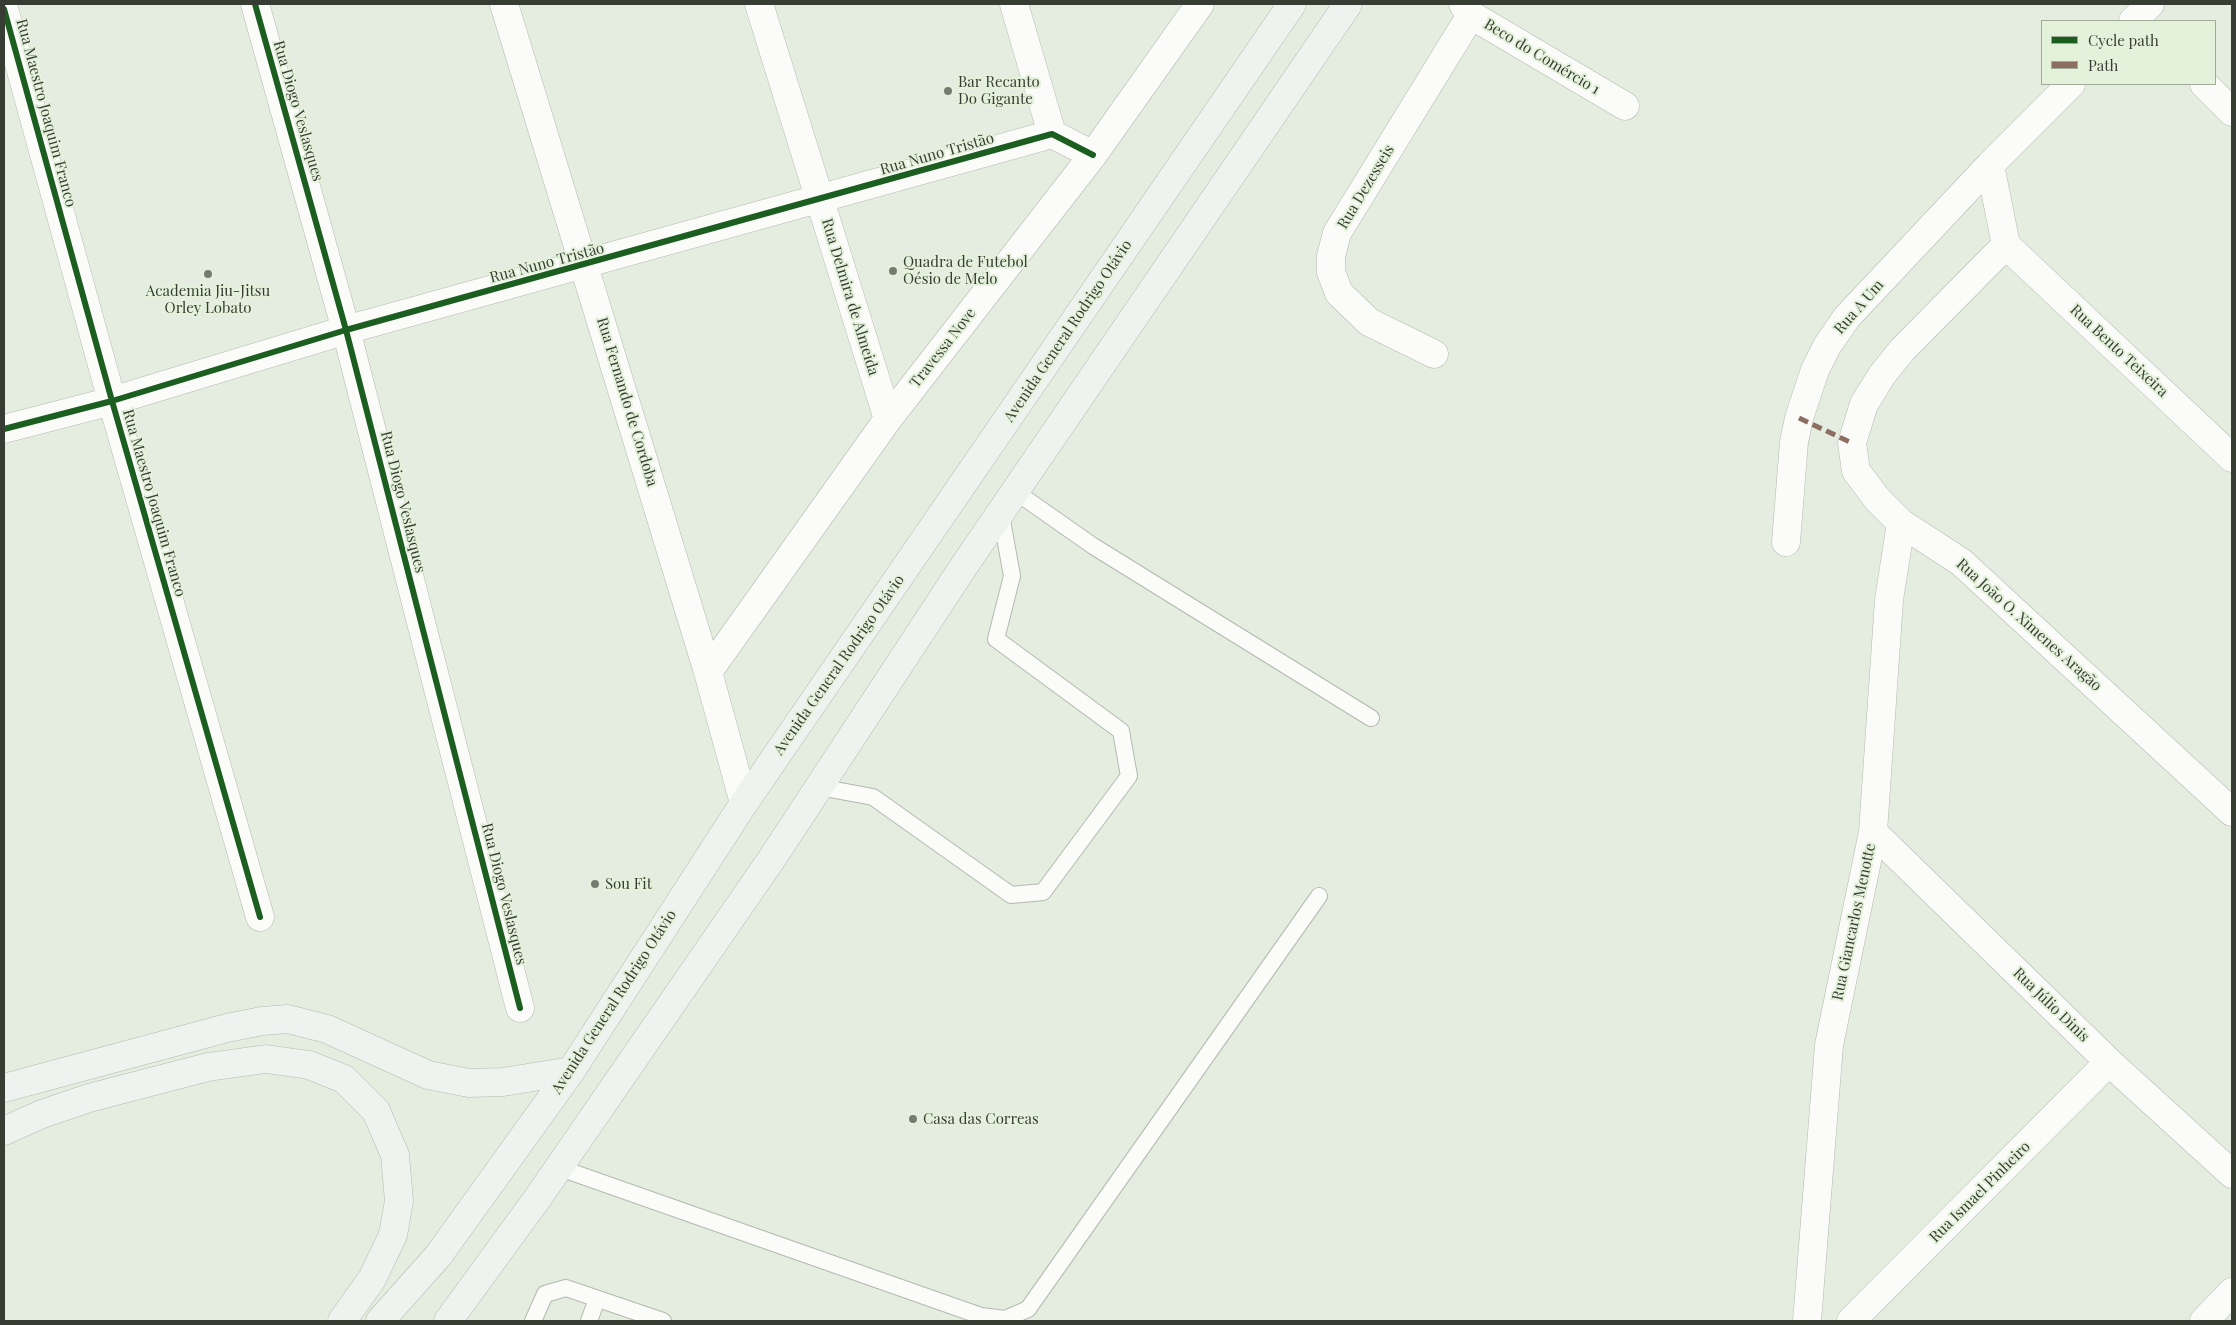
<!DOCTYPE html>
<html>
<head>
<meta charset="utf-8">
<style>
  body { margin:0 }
  #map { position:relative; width:2236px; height:1325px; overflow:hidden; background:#e5ede0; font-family:"Playfair Display",serif }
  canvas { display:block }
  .frame { position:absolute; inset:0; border:5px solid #383d34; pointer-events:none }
  .legend { position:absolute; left:2041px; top:20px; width:175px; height:65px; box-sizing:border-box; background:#e4f2db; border:1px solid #9faa98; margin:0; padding:6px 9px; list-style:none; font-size:15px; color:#383d34 }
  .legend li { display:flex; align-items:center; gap:10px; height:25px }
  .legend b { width:25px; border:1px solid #9faa98 }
</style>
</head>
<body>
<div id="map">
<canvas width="2236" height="1325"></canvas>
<div class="frame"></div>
<ul class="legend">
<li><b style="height:6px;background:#1b5e20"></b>Cycle path</li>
<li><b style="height:6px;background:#8d6e63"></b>Path</li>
</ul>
</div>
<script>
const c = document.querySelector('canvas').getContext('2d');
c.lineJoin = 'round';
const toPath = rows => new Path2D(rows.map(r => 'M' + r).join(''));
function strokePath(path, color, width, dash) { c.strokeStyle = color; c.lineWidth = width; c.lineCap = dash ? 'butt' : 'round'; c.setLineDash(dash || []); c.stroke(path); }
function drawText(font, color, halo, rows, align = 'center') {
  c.font = font + ' "Playfair Display",serif'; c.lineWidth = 4; c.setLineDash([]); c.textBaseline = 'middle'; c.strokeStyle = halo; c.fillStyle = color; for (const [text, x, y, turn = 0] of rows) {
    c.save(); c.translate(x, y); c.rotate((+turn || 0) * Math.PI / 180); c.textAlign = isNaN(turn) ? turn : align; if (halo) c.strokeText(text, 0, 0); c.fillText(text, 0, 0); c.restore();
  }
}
const lane = toPath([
  [1016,492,1093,546,1371,718],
  [819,787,873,797,1011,895,1043,892,1129,776,1121,731,996,639,1012,576,1001,515],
  [557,1167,981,1316,1005,1319,1028,1309,1319,896],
  [533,1321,545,1294,566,1288,663,1321],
  [589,1321,597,1299]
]);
const street = toPath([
  [255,4,346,330,520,1008],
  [504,4,708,672,744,803],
  [759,4,888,419],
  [1014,4,1052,134],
  [1463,4,1471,15,1625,106],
  [4,9,112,401,260,917],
  [2133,21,2150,4],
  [2204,84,2232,112],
  [2006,245,1903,349,1882,375,1864,404,1852,443,1856,471,1878,500,1901,523,1961,562,2232,812],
  [2006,245,2232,458],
  [2006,245,1990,165,2071,84],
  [1434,354,1369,322,1339,293,1331,272,1331,256,1337,233,1471,15],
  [4,429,112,401,346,330,1052,134,1093,155],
  [1786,542,1794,442,1799,418,1815,370,1827,346,1847,317,1990,165],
  [708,672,888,419,1093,155,1200,4],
  [1873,832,2109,1062,2232,1174],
  [1807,1321,1829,1045,1873,832,1889,600,1901,523],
  [1851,1321,2109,1062],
  [2204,1321,2232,1292]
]);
const secondary = toPath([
  [4,1088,227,1028,262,1021,288,1019,327,1029,428,1075,469,1083,503,1082,571,1071],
  [4,1131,42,1114,89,1098,208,1067,266,1059,309,1065,344,1079,376,1111,395,1155,399,1201,393,1235,372,1279,342,1321],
  [380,1321,438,1256,571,1071,744,803,1292,4],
  [448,1321,537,1199,773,857,964,566,1348,4]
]);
strokePath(lane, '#b3b9af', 18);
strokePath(street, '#b3b9af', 29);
strokePath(secondary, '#b3b9af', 29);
strokePath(lane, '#fbfcfa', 16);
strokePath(street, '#fbfcfa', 28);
strokePath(secondary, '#eef3ef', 28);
strokePath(toPath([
  [1799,418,1852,443]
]), '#8d6e63', 5, [10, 5]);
strokePath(toPath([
  [255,4,346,330,520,1008],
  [4,9,112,401,260,917],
  [4,429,112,401,346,330,1052,134,1093,155]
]), '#1b5e20', 6);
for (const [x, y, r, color] of [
  [948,91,5,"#757b70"],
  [893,271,5,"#757b70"],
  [208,274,5,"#757b70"],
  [595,884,5,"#757b70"],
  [913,1119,5,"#757b70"]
]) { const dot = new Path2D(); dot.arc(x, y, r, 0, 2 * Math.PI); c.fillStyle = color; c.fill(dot); strokePath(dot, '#e4f2db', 2); }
drawText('15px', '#383d34', '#e4f2db', [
  ["Beco do Comércio 1",1542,57,31],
  ["Rua Diogo Veslasques",298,111,74],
  ["Rua Maestro Joaquim Franco",46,113,75],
  ["Rua Nuno Tristão",937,154,-16],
  ["Rua Dezesseis",1366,187,-59],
  ["Rua Nuno Tristão",547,263,-15],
  ["Rua Delmira de Almeida",850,297,73],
  ["Rua A Um",1859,307,-49],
  ["Avenida General Rodrigo Otávio",1068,331,-56],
  ["Travessa Nove",943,348,-52],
  ["Rua Bento Teixeira",2119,351,43],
  ["Rua Fernando de Cordoba",627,402,73],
  ["Rua Diogo Veslasques",403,502,76],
  ["Rua Maestro Joaquim Franco",154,503,74],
  ["Rua João O. Ximenes Aragão",2029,625,42],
  ["Avenida General Rodrigo Otávio",839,665,-55],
  ["Rua Diogo Veslasques",504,894,76],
  ["Rua Giancarlos Menotte",1854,922,-78],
  ["Avenida General Rodrigo Otávio",614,1002,-57],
  ["Rua Júlio Dinis",2051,1005,44],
  ["Rua Ismael Pinheiro",1980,1192,-45]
]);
drawText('15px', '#383d34', '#e4f2db', [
  ["Bar Recanto",958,82],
  ["Do Gigante",958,99],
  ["Quadra de Futebol",903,262],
  ["Oésio de Melo",903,279],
  ["Academia Jiu-Jitsu",208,291,"center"],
  ["Orley Lobato",208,308,"center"],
  ["Sou Fit",605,884],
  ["Casa das Correas",923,1119]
], 'left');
</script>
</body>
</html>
